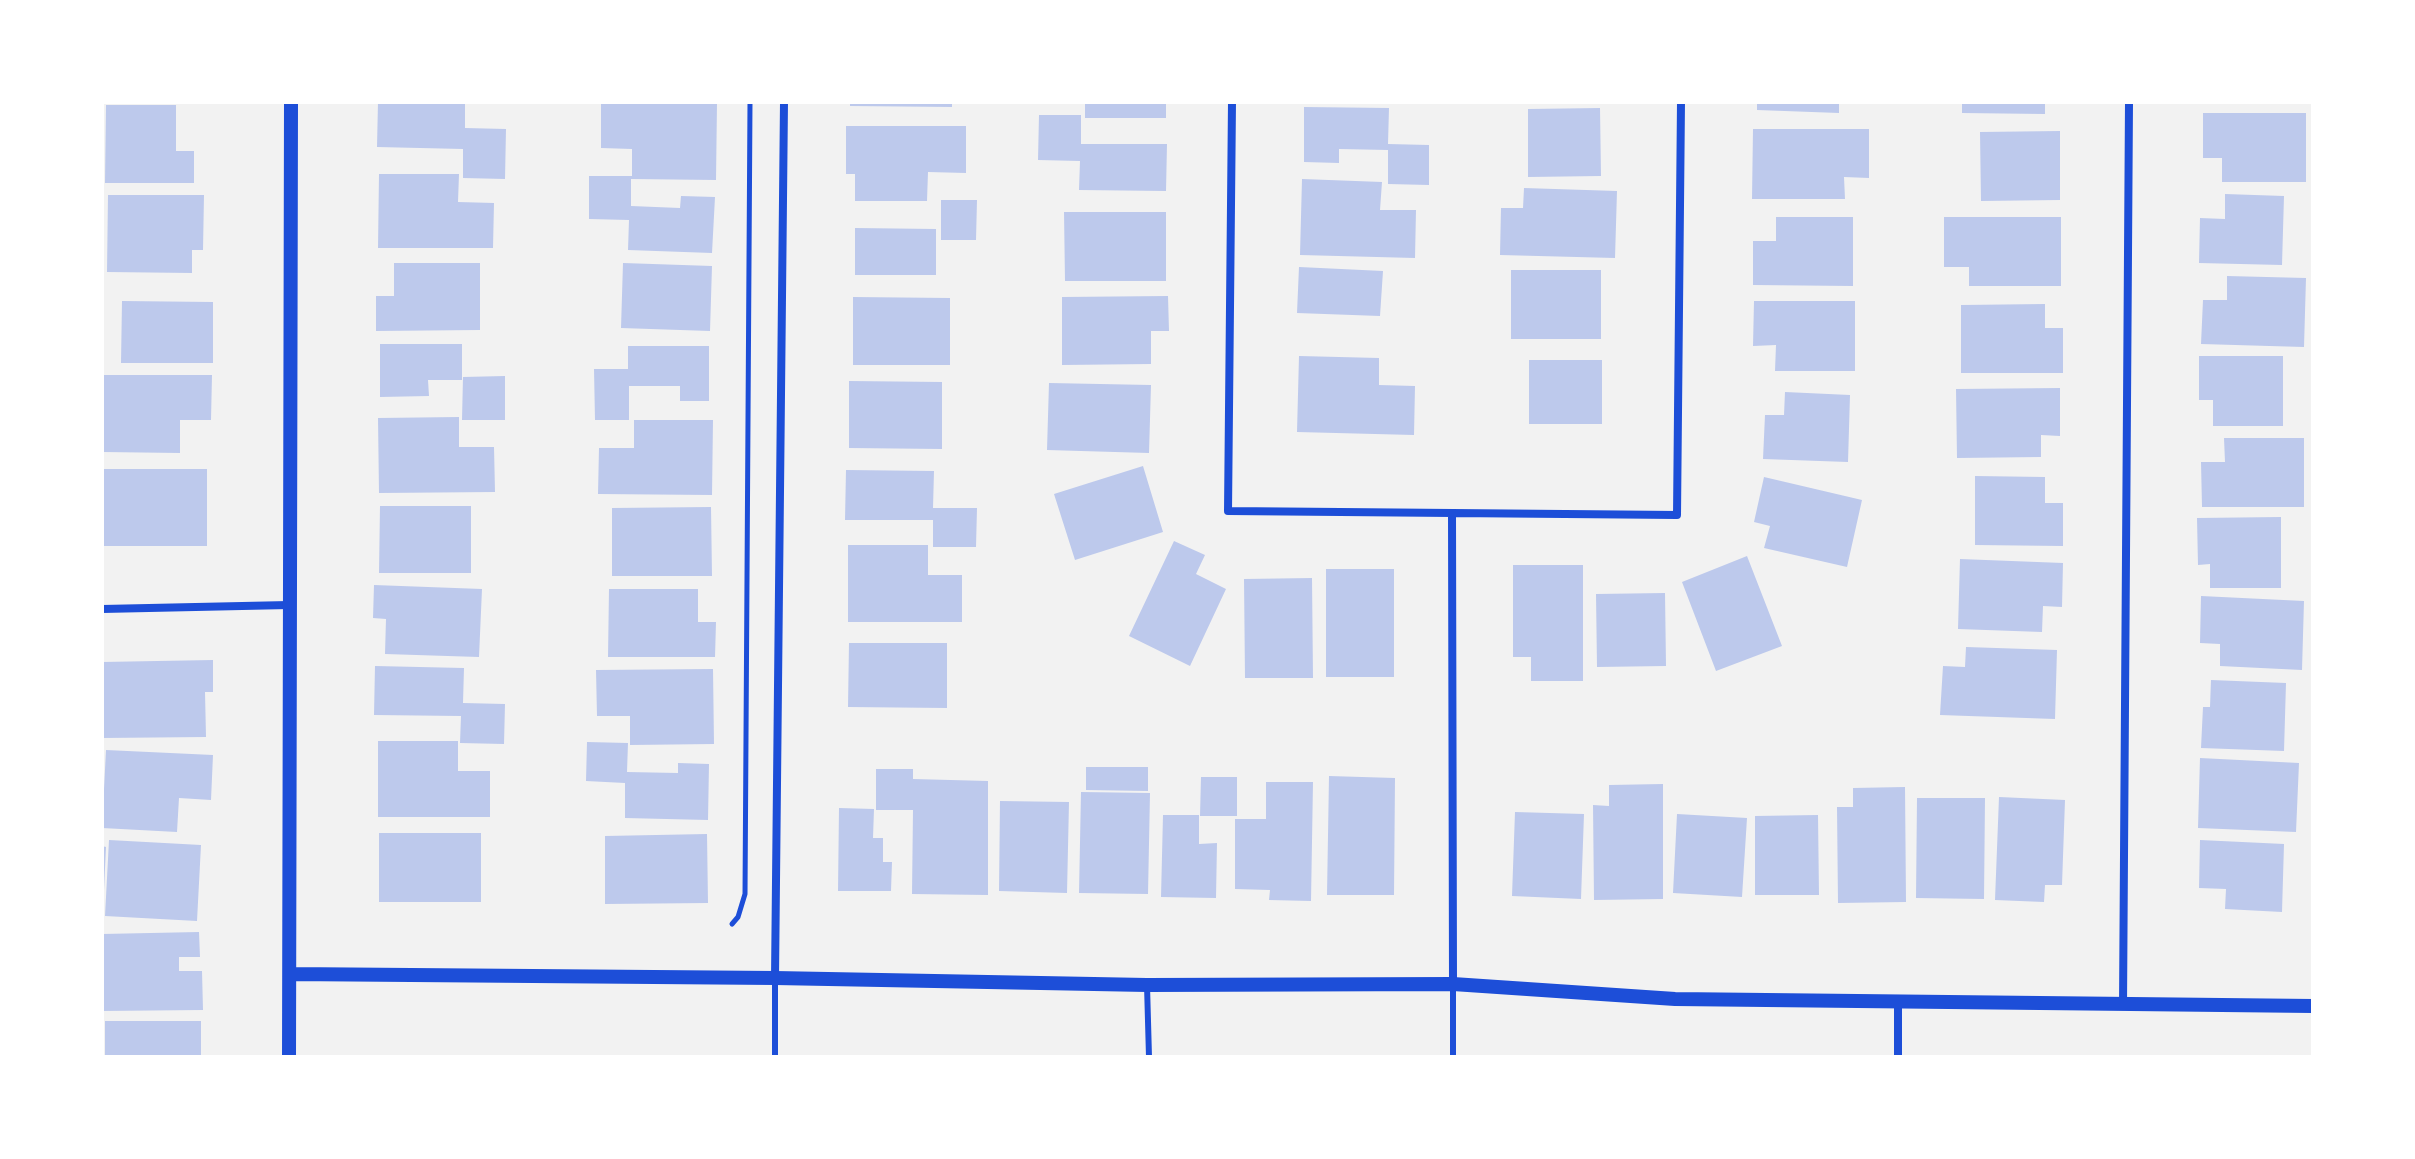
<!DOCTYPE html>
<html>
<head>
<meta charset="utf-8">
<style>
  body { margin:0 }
  #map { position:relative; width:2415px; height:1159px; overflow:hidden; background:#f2f2f2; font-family:"PT Sans Narrow",sans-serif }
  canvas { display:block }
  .frame { position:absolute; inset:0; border:104px solid #fff; pointer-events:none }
</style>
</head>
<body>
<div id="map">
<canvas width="2415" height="1159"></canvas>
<div class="frame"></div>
</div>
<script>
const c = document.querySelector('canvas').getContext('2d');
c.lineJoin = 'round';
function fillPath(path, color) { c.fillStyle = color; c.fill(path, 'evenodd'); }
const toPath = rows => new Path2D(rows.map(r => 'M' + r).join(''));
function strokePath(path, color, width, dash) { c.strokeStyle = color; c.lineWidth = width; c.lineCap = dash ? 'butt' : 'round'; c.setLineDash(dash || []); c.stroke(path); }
fillPath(toPath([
  [378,102,465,102,465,128,506,129,505,179,463,178,463,149,377,147],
  [850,102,952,102,952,107,850,106],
  [1085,102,1166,102,1166,118,1085,118],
  [1757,102,1839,102,1839,113,1757,110],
  [1962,102,2045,102,2045,114,1962,113],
  [601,103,717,103,716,180,631,179,631,206,680,208,681,196,715,197,712,253,628,250,629,220,589,219,589,176,632,176,632,149,601,148],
  [106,105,176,105,176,151,194,151,194,183,105,183],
  [1304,107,1389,108,1388,144,1429,145,1429,185,1388,184,1388,150,1339,149,1339,163,1304,162],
  [1600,108,1601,176,1528,177,1528,109],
  [2203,113,2306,113,2306,182,2222,182,2222,158,2203,158],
  [1039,115,1081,115,1081,144,1167,144,1166,191,1079,190,1080,161,1038,160],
  [846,126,966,126,966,173,928,172,927,201,855,201,855,174,846,174],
  [1753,129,1869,129,1869,178,1844,177,1845,199,1752,199],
  [2060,131,2060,200,1981,201,1980,132],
  [379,174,459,174,458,202,494,203,493,248,378,248],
  [1302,179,1382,182,1380,210,1416,210,1415,258,1300,255],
  [1524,188,1617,191,1615,258,1500,255,1501,208,1523,208],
  [2225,194,2284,196,2282,265,2199,263,2200,218,2225,219],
  [108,195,204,195,203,250,192,250,192,273,107,272],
  [941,200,977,200,976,240,941,240],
  [1064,212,1166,212,1166,281,1065,281],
  [1776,217,1853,217,1853,286,1753,285,1753,241,1776,241],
  [1944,217,2061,217,2061,286,1969,286,1969,267,1944,267],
  [855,228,936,229,936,275,855,275],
  [394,263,480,263,480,330,376,331,376,296,394,296],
  [623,263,712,266,710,331,621,328],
  [1299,267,1383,271,1380,316,1297,313],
  [1511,270,1601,270,1601,339,1511,339],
  [2227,276,2306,278,2304,347,2201,344,2203,300,2227,300],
  [1168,296,1169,331,1151,331,1151,364,1062,365,1062,297],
  [853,297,950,298,950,365,853,365],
  [122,301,213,302,213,363,121,363],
  [1754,301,1855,301,1855,371,1775,371,1776,345,1753,346],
  [2045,304,2045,328,2063,328,2063,373,1961,373,1961,305],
  [380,344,462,344,462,380,428,380,429,396,380,397],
  [628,346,709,346,709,401,680,401,680,386,629,386,629,420,595,420,594,369,628,369],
  [1299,356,1379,358,1379,385,1415,386,1414,435,1297,432],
  [2199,356,2283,356,2283,426,2213,426,2213,400,2199,400],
  [1529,360,1602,360,1602,424,1529,424],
  [104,375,212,375,211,420,180,420,180,453,103,452],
  [505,376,505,420,462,420,463,377],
  [849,381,942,382,942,449,849,448],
  [1049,383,1151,385,1149,453,1047,450],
  [2060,388,2060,436,2041,435,2041,457,1957,458,1956,389],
  [1785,392,1850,395,1848,462,1763,459,1765,415,1784,415],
  [459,417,459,447,494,447,495,492,379,493,378,418],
  [634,420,713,420,712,495,598,494,599,448,634,448],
  [2224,438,2304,438,2304,507,2202,507,2201,462,2225,462],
  [1143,466,1163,532,1075,560,1054,494],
  [102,469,207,469,207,546,102,546],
  [846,470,934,471,933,508,977,508,976,547,933,547,933,520,845,520],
  [1975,476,2045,477,2045,503,2063,503,2063,546,1975,545],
  [1764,477,1862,500,1847,567,1764,548,1770,526,1754,522],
  [380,506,471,506,471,573,379,573],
  [711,507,712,576,612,576,612,508],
  [2281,517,2281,588,2210,588,2210,564,2198,565,2197,518],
  [1174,541,1205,555,1196,574,1226,589,1190,666,1129,636],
  [848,545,928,545,928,575,962,575,962,622,848,622],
  [1747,556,1782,646,1716,671,1682,582],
  [1960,559,2063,563,2062,607,2043,606,2042,632,1958,629],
  [1513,565,1583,565,1583,681,1531,681,1531,657,1513,657],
  [1326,569,1394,569,1394,677,1326,677],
  [1312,578,1313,678,1245,678,1244,579],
  [374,585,482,589,479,657,385,654,386,619,373,618],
  [609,589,698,589,698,622,716,622,715,657,608,657],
  [1665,593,1666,666,1597,667,1596,594],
  [2201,596,2304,601,2302,670,2220,666,2220,644,2200,643],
  [849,643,947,643,947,708,848,707],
  [1966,647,2057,650,2055,719,1940,715,1943,666,1965,667],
  [213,660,213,692,205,692,206,737,102,738,102,662],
  [375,666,464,668,463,703,505,704,504,744,460,743,461,716,374,715],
  [713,669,714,744,630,745,630,716,597,716,596,670],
  [2211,680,2286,683,2284,751,2201,748,2203,707,2210,707],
  [378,741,458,741,458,771,490,771,490,817,378,817],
  [587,742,628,743,627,772,678,773,678,763,709,764,708,820,625,818,625,783,586,781],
  [106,750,213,755,211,800,179,798,177,832,102,828],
  [2200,758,2299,763,2296,832,2198,828],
  [1086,767,1148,767,1148,791,1086,790],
  [876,769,913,769,913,779,988,781,988,895,912,894,913,810,876,810],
  [1329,776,1395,778,1394,895,1327,895],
  [1201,777,1237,777,1237,816,1200,816],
  [1266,782,1313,782,1311,901,1269,900,1270,890,1235,889,1235,819,1266,819],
  [1663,784,1663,899,1594,900,1593,805,1609,806,1609,785],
  [1905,787,1906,902,1838,903,1837,807,1853,807,1853,788],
  [1081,792,1150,793,1148,894,1079,893],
  [1999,797,2065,800,2062,885,2045,885,2044,902,1995,900],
  [1917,798,1985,798,1984,899,1916,898],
  [1000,801,1069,802,1067,893,999,891],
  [839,808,874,809,873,838,883,838,883,862,892,862,891,891,838,891],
  [1515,812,1584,814,1581,899,1512,896],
  [1677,814,1747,818,1742,897,1673,893],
  [1163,815,1199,815,1199,844,1217,843,1216,898,1161,897],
  [1818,815,1819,895,1755,895,1755,816],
  [379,833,481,833,481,902,379,902],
  [707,834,708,903,605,904,605,836],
  [109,840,201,845,197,921,105,916],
  [2200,840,2284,844,2282,912,2225,909,2226,889,2199,888],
  [102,846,106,847,104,890,102,890],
  [199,932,200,957,179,957,179,971,202,971,203,1010,102,1011,102,934],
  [105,1021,201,1021,201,1057,105,1057]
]), '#bdc9ec');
strokePath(toPath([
  [732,924,738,917,745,894,750,102]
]), '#1d4ed8', 5);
strokePath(toPath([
  [775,978,775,1057],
  [1147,985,1149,1057],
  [1453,985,1453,1057]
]), '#1d4ed8', 6);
strokePath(toPath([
  [1232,102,1228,511,1677,515,1681,102],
  [1452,513,1453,984],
  [102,609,289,605],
  [775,978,784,102],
  [2123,1005,2129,102],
  [1898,1057,1898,1003]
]), '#1d4ed8', 8);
strokePath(toPath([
  [290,974,775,978,1147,985,1453,984,1675,999,2313,1006],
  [289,1057,291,102]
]), '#1d4ed8', 14);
</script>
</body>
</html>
